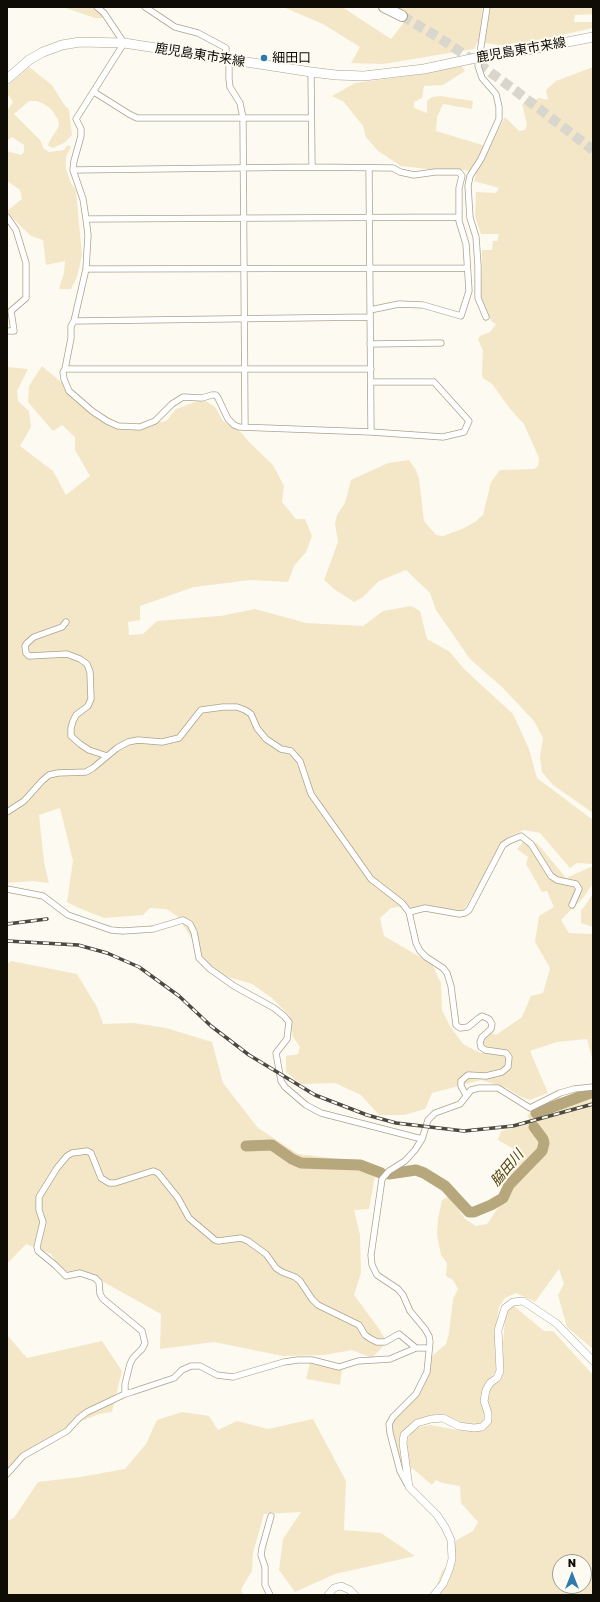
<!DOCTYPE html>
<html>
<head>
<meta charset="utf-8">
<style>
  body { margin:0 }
  #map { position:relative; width:600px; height:1602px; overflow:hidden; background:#fdfaf1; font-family:"Golos Text",sans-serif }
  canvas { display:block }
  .frame { position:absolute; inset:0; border:8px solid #0e0c05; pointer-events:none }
  .north { position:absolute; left:552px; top:1554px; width:40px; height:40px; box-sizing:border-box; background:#fdfaf1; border:1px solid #9d9b93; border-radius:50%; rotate:0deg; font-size:11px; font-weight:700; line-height:16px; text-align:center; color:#0e0c05 }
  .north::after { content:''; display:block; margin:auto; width:14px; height:18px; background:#2c7bad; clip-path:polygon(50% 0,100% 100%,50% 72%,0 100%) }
</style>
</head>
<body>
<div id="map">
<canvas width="600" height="1602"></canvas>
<div class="frame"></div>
<div class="north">N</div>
</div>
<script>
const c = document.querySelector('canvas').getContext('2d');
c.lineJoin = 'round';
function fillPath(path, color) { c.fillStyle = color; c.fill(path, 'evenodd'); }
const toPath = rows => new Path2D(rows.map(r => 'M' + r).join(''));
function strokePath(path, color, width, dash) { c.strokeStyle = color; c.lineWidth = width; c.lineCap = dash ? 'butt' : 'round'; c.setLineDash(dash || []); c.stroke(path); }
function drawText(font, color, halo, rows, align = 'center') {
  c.font = font + ' "Golos Text","Noto Sans JP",sans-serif'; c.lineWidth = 4; c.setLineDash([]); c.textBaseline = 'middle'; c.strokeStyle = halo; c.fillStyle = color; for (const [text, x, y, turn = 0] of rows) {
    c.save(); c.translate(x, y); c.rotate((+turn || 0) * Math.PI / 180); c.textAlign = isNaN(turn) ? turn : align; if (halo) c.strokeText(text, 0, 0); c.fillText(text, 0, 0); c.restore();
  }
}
fillPath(toPath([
  [63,7,95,7,105,18,95,18],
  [283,7,342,7,391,39,409,16,394,7,483,7,481,36,474,49,383,64,351,63,360,47,323,24],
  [489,7,593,7,593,14,575,15,574,22,593,22,593,28,530,42,499,45,485,43],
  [461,65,465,71,443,85,424,86,422,98,414,102,414,108,427,113,427,101,432,97,440,96,473,101,472,109,443,104,437,117,436,131,489,147,505,117,519,131,525,130,527,124,522,104,539,98,548,100,546,90,556,81,593,67,593,813,553,785,542,772,540,757,543,738,534,721,502,687,470,659,436,610,430,593,406,570,379,581,363,597,354,602,334,589,324,580,338,542,335,524,337,515,345,503,351,480,388,463,409,460,416,470,419,479,424,521,436,535,443,536,462,529,475,522,483,515,491,482,500,470,534,469,538,466,539,458,524,424,511,410,492,384,483,378,482,373,483,351,478,339,480,336,490,332,496,324,492,322,484,308,481,299,482,250,492,250,493,241,497,241,499,234,481,234,475,217,476,192,496,193,499,188,474,181,476,174,465,170,427,169,401,166,378,151,366,137,363,126,344,102,332,96,355,83,423,74],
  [29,67,52,85,63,103,69,110,72,135,64,143,53,148,48,146,49,142,59,126,58,120,52,110,44,104,36,101,29,101,14,114,40,140,44,149,49,152,64,150,68,145,71,147,66,157,66,169,71,183,76,191,82,255,77,277,71,289,59,289,64,273,65,261,46,265,43,240,31,236,7,213,7,211,22,199,20,190,7,181,7,151,21,155,24,152,24,145,12,137,7,141,7,111,13,102,7,93,7,86],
  [42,366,93,409,121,424,141,425,166,421,176,409,195,402,206,401,215,407,223,421,242,433,248,441,273,465,284,486,282,502,296,519,305,519,312,536,306,552,294,566,288,582,250,580,194,587,140,606,140,620,128,622,129,635,143,634,157,621,220,616,255,609,306,623,363,626,383,611,411,606,420,611,427,639,450,652,464,669,513,714,529,749,537,778,593,820,593,864,577,863,570,868,540,833,524,830,508,837,460,916,398,907,391,908,380,918,384,936,432,964,441,983,442,1010,450,1026,463,1044,480,1053,494,1054,496,1051,482,1048,478,1044,486,1030,496,1035,522,1017,531,996,543,993,550,968,535,942,539,916,554,907,547,891,542,892,526,864,528,857,517,849,524,841,537,843,566,878,591,867,593,869,593,884,582,899,561,920,569,933,593,934,593,1062,587,1039,557,1042,530,1051,548,1093,530,1100,519,1096,507,1088,481,1080,432,1093,425,1109,404,1115,379,1115,361,1095,335,1083,301,1084,286,1072,286,1056,298,1054,300,1047,293,1037,289,1015,272,998,252,984,211,972,203,964,194,942,177,916,166,909,150,908,143,915,104,918,79,908,67,902,73,861,60,808,39,815,44,862,49,883,33,881,7,883,7,367,28,369,17,391,18,401,29,411,31,427,20,446,53,471,66,495,90,476,75,450,75,437,62,425,53,431,28,402,29,386],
  [593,894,593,927,581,923,581,911],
  [11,961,77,974,97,1007,103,1024,134,1023,166,1028,212,1042,223,1083,258,1128,298,1154,362,1162,375,1176,369,1209,354,1210,360,1235,361,1273,354,1295,377,1326,387,1342,372,1358,352,1350,325,1355,283,1356,214,1342,160,1349,161,1314,100,1280,61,1270,51,1254,26,1244,7,1264,7,964],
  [593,1088,593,1349,567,1327,558,1295,564,1284,559,1269,535,1302,516,1293,505,1298,499,1307,495,1333,496,1372,485,1384,482,1392,481,1401,485,1415,483,1422,478,1426,465,1424,444,1415,437,1414,416,1420,407,1428,403,1469,392,1428,394,1419,402,1413,419,1394,430,1373,431,1357,446,1344,449,1333,453,1299,458,1289,453,1280,446,1276,447,1263,441,1255,437,1235,438,1219,442,1200,450,1196,465,1219,476,1226,487,1224,500,1205,505,1185,519,1152,498,1140,501,1131,532,1123,527,1115,537,1109,557,1099],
  [514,1306,544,1331,553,1331,593,1375,593,1595,433,1595,442,1571,454,1558,450,1544,473,1531,478,1522,461,1503,460,1486,442,1483,436,1480,432,1485,412,1468,409,1471,406,1443,411,1433,419,1427,430,1425,463,1431,478,1431,489,1423,487,1400,489,1390,497,1381,503,1371,503,1343,505,1319,507,1309],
  [560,1562,584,1562,584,1586,560,1586],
  [7,1335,27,1358,102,1341,122,1371,112,1412,99,1414,69,1426,7,1471],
  [310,1363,332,1368,342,1369,340,1385,306,1379],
  [182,1412,209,1416,218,1430,237,1421,268,1429,313,1419,346,1481,344,1530,381,1533,415,1556,335,1574,295,1592,279,1570,283,1539,301,1512,264,1514,253,1553,252,1571,241,1589,243,1595,7,1595,7,1521,14,1518,38,1482,80,1477,125,1469,146,1444,157,1420]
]), '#f3e7c7');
strokePath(toPath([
  [536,1113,593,1092],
  [246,1146,272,1145,292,1159,301,1163,360,1165,381,1173],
  [389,1174,416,1170,424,1173,445,1186,469,1212,474,1212,491,1205,503,1198,509,1185,542,1151,544,1143,543,1139,534,1127]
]), '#b7a77d', 11);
strokePath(toPath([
  [402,16,438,37,476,62,512,88,593,150]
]), '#d9d6ce', 10, [10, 5]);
const minor = toPath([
  [97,7,104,13,124,43,76,119,81,129,81,136,74,161,73,170,83,199,86,219,88,235,86,269,74,321,71,326,71,338,65,369,63,372,64,379,69,391,92,411,107,421,118,426,140,427,155,421,172,404,183,397,202,398,212,395,216,395,218,398,228,419,234,425,239,427,371,432,369,168],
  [145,7,175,27,198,33,226,48,225,59],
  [229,59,229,79,230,87,240,103,243,118,245,427],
  [311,72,312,167],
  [94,92,129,114,137,118,311,118],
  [73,170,312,167,393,168,400,172,414,175,435,172,459,172,462,176,459,188,459,221,466,244,469,291,461,316,423,305,399,304,370,310],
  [7,217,16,230,26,263,26,298,11,311,14,331,7,331],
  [86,219,459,217],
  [86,269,467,268],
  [486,317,478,298,478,266,476,237,470,218,468,186,470,176,481,159,499,119,499,107,496,94,482,78,478,66,487,7],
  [74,321,370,317],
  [370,344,441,343],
  [65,369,371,369],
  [371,382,434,382,469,421,464,432,443,437,371,432],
  [66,622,62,627,34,637,27,643,25,646,26,653,29,656,67,654,80,659,87,664,90,672,91,699,88,706,76,715,73,721,71,728,71,736,80,744,89,750,107,756],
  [7,812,24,801,42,781,49,775,58,773,86,772,93,768,117,748,128,742,138,740,162,742,179,738,201,710,223,707,237,707,245,710,251,714,257,728,266,739,281,749,291,751,300,761,311,794,371,879,402,903,409,912,416,943,420,951,426,957,443,968,447,973,451,986,456,1025,460,1028,468,1027,479,1018,482,1016,489,1019,492,1024,491,1029,482,1037,480,1042,481,1047,485,1050,506,1053,509,1057,508,1067,502,1072,486,1076,468,1075,461,1081,461,1086,466,1095],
  [7,889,43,896,68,915,111,930,123,931,153,929,183,920,190,924,194,932,199,958,210,969,234,986,274,1008,284,1016,289,1022,287,1039,276,1053,281,1081,285,1087,306,1105,321,1113,422,1139],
  [409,912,425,908,459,914,465,913,469,910,503,845,509,841,521,836,531,844,551,876,557,880,576,884,579,889,572,905],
  [125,1394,125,1384,130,1364,133,1358,142,1349,145,1343,142,1331,103,1299,100,1294,99,1282,95,1278,80,1273,66,1276,55,1265,38,1251,37,1247,43,1222,39,1210,39,1197,57,1168,67,1156,72,1153,87,1151,91,1153,101,1178,109,1183,115,1183,153,1171,158,1173,178,1198,189,1218,215,1240,218,1241,241,1238,248,1241,266,1254,276,1268,282,1272,295,1277,300,1281,312,1299,318,1305,359,1325,365,1335,371,1339,377,1342,385,1342,399,1334,416,1348],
  [7,1474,23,1456,67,1431,79,1418,87,1412,125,1394,132,1392,174,1378,182,1370,191,1366,200,1366,217,1375,233,1377,284,1362,298,1360,312,1360,339,1367,358,1361,390,1359,416,1348,429,1348],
  [407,1484,400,1471,390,1433,389,1424,393,1417,416,1394,427,1372,430,1342,429,1336,425,1329,410,1311,403,1295,398,1289,377,1275,372,1265,371,1255,382,1179,389,1171,405,1161,415,1150,422,1139,428,1120,435,1113,460,1104,471,1090,479,1088,498,1088,530,1108,560,1093,574,1089,593,1087],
  [270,1595,265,1585,265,1567,261,1555,262,1548,271,1516]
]);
const tertiary = toPath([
  [328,1595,334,1588,341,1586,350,1590,355,1595],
  [434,1595,443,1584,449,1570,452,1559,451,1540,445,1527,437,1515,409,1487,403,1443,404,1435,417,1423,431,1419,443,1418,459,1426,474,1428,482,1427,488,1421,488,1413,484,1401,486,1390,490,1383,497,1378,500,1371,498,1330,505,1308,513,1302,523,1301,556,1323,593,1361]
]);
const primary = toPath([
  [7,79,29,60,43,52,62,45,80,42,124,43,311,72,336,75,364,76,424,69,480,57,522,51,593,37]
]);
const motorway = toPath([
  [384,7,402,16]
]);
strokePath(minor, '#aba38d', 7);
strokePath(tertiary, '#aba38d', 8);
strokePath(primary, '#aba38d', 10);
strokePath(motorway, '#aba38d', 12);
strokePath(minor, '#fff', 5.5);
strokePath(tertiary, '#fff', 7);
strokePath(primary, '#fff', 9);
strokePath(motorway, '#fff', 10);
const rail = toPath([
  [7,924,47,919],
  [7,941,78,945,107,953,139,967,179,996,211,1026,249,1055,315,1095,367,1115,396,1123,464,1131,513,1126,593,1104]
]);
strokePath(rail, '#4b4942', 3.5);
strokePath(rail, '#fdfaf1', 2, [6]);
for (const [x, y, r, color] of [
  [264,58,4,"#2c7bad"]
]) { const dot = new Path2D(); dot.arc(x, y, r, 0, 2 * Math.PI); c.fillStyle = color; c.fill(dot); strokePath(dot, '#fdfaf1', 1.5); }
drawText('13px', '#0e0c05', '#fdfaf1', [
  ["鹿児島東市来線",521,50,-10],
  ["鹿児島東市来線",200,55,9]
]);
drawText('13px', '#0e0c05', '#fdfaf1', [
  ["細田口",272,58]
], 'left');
drawText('italic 14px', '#4f3f08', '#fdfaf1', [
  ["脇田川",507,1168,-50]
]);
</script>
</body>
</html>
